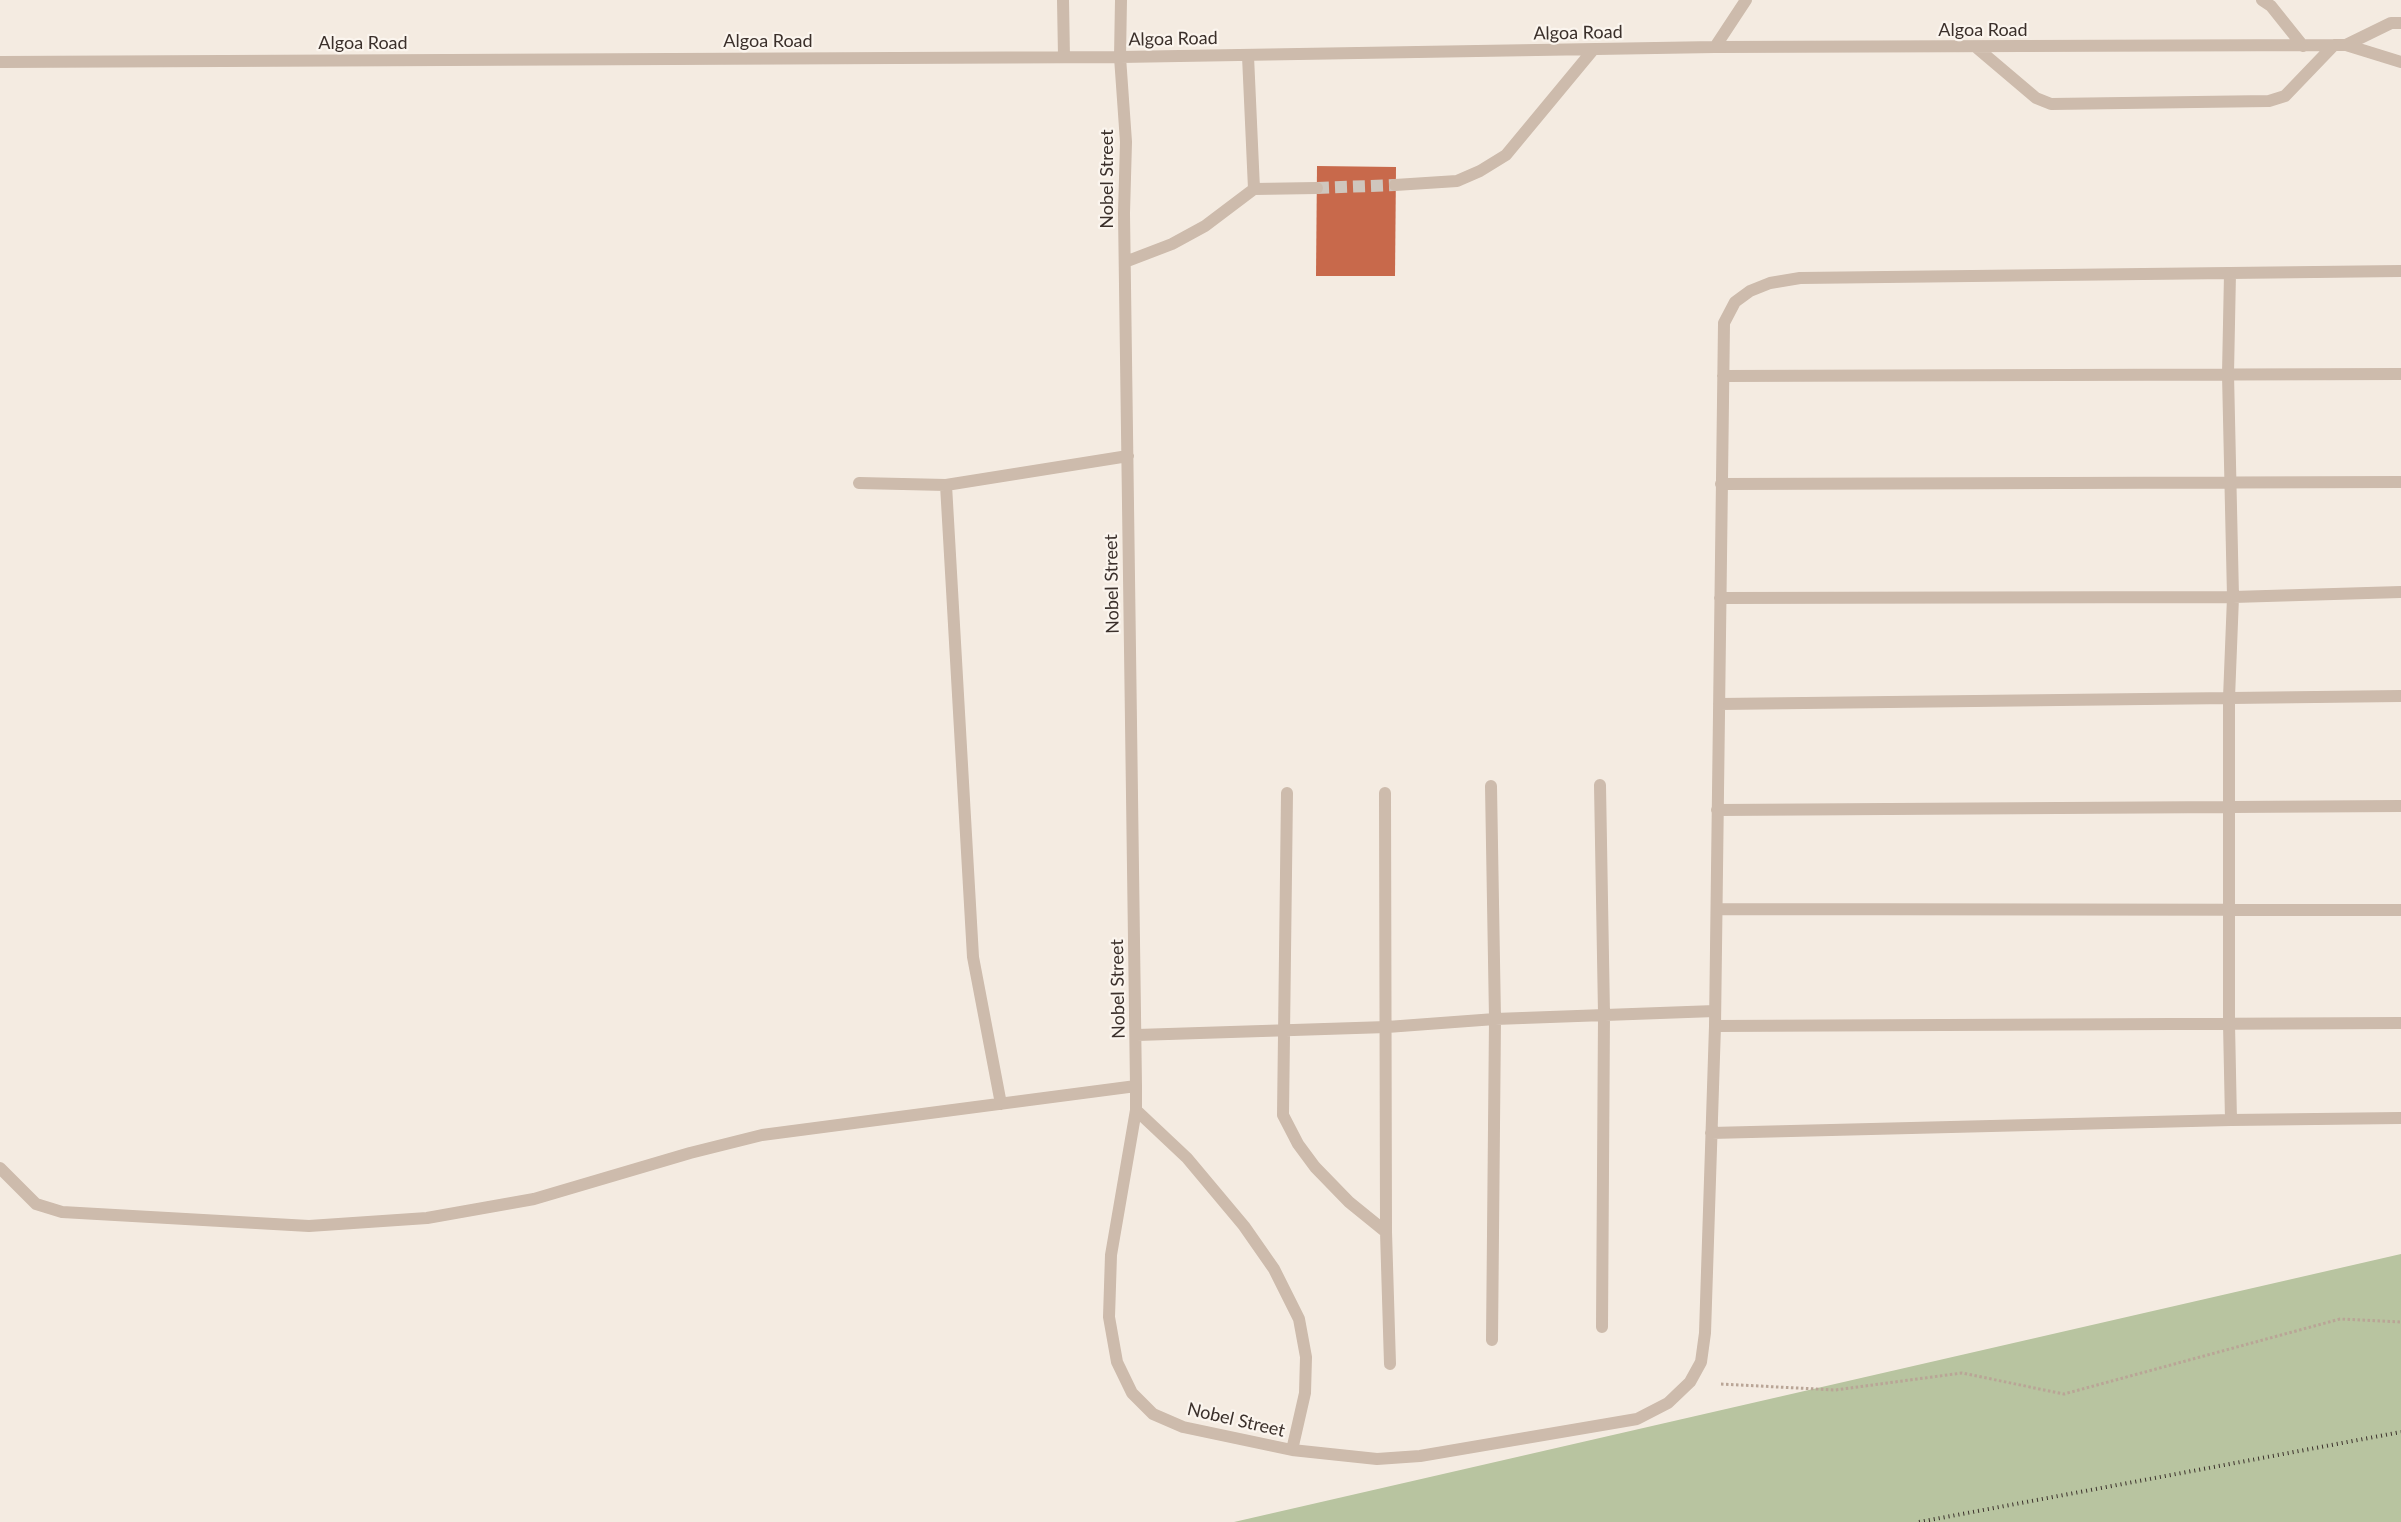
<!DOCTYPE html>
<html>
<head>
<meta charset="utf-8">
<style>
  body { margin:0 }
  canvas { display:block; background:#f4ebe1 }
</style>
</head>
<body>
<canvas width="2401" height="1522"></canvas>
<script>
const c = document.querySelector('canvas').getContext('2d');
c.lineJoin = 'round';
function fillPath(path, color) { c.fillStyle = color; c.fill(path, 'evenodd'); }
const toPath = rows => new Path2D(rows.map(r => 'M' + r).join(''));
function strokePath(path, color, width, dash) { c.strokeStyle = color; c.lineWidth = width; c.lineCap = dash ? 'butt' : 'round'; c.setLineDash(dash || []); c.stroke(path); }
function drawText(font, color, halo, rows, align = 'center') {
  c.font = font + ' Lato,sans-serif'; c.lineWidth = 4.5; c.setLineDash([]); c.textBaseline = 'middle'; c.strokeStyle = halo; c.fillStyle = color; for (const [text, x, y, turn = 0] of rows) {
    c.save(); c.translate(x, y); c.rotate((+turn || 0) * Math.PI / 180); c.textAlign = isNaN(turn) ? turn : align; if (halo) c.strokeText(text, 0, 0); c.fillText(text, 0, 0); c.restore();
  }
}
fillPath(toPath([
  [2401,1254,2401,1522,1234,1522]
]), '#b8c4a0');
fillPath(toPath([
  [1317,166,1396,167,1395,276,1316,276]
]), '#c8694b');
strokePath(toPath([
  [1317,188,1395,185]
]), '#cfc6bd', 12, [12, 6]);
strokePath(toPath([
  [1721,1384,1835,1390,1962,1373,2064,1394,2340,1319,2401,1322]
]), '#b9a596', 3, [2.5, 2.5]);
strokePath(toPath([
  [1063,0,1064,57],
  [1121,0,1120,57,1126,142,1124,213,1136,1086,1136,1110,1111,1255,1109,1317,1117,1362,1132,1393,1153,1414,1183,1427,1292,1450,1377,1459,1420,1456,1637,1419,1668,1403,1690,1382,1701,1362,1705,1333,1715,1026,1724,323,1735,302,1750,291,1770,283,1800,278,2401,271],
  [2262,0,2271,6,2303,46],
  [2346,45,2391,23,2401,23],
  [1715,47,1746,0],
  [1977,48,2036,98,2051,104,2269,101,2285,96,2334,45],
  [1248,56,1254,189,1317,188],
  [0,62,1120,57,1715,47,2334,45,2346,45,2401,62],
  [1395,185,1457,181,1480,171,1506,155,1593,50],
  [1125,262,1172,244,1205,226,1254,189],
  [2230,273,2228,374,2233,597,2229,698,2229,1024,2231,1120],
  [1723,376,2401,374],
  [859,483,946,485],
  [1721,484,2401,482],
  [1720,598,2233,597,2401,592],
  [1719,704,2401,696],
  [1600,785,1604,1014,1602,1327],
  [1491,786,1495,1019,1492,1340],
  [1287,793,1283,1115,1298,1144,1315,1167,1349,1202,1386,1232],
  [1385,793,1386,1232,1390,1364],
  [1717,810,2401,806],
  [1717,909,2401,910],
  [1715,1026,2401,1023],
  [1137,1035,1387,1027,1495,1019,1715,1011],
  [1001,1104,973,957,946,485,1128,456],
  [1136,1110,1187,1158,1244,1226,1274,1269,1299,1319,1306,1357,1305,1393,1292,1450],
  [1711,1133,2231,1120,2401,1118],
  [0,1168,36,1204,62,1212,309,1226,427,1218,534,1199,690,1153,762,1135,1136,1086]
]), '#cdbbac', 12);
strokePath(toPath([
  [1919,1522,2401,1432]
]), '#3b302b', 4, [1, 4]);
drawText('18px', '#3b302b', '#fbf5ee', [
  ["Algoa Road",1983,30],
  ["Algoa Road",1578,33,-1],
  ["Algoa Road",1173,39,-1],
  ["Algoa Road",768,41],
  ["Algoa Road",363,43],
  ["Nobel Street",1107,179,-90],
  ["Nobel Street",1112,584,-91],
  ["Nobel Street",1118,989,-91],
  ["Nobel Street",1236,1420,13]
]);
</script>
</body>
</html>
